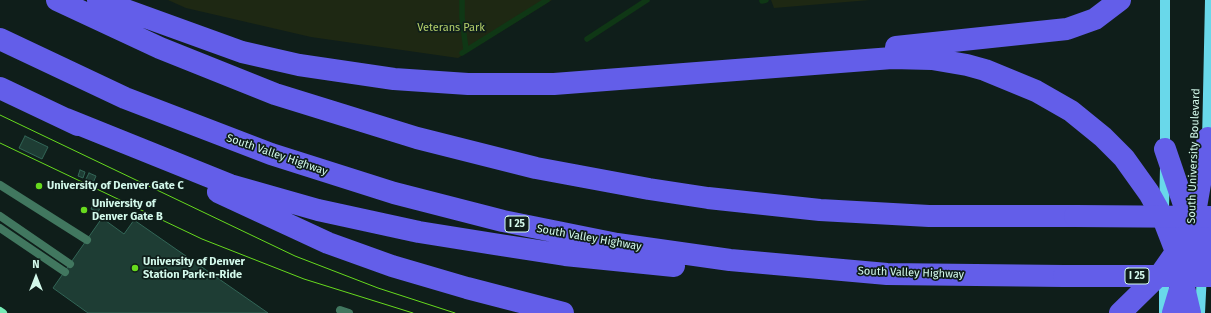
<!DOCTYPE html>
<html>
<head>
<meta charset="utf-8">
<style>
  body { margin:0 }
  #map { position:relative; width:1211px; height:313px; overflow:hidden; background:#0f1e1a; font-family:"Fira Sans",sans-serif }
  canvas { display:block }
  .north { position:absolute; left:16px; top:257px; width:40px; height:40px; -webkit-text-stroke:3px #0f1e1a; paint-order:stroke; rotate:0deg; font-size:11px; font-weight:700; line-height:16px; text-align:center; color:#d3f9eb }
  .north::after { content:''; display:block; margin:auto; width:14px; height:18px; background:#d3f9eb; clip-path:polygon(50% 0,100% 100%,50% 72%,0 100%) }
</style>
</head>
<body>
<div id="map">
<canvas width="1211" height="313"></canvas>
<div class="north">N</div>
</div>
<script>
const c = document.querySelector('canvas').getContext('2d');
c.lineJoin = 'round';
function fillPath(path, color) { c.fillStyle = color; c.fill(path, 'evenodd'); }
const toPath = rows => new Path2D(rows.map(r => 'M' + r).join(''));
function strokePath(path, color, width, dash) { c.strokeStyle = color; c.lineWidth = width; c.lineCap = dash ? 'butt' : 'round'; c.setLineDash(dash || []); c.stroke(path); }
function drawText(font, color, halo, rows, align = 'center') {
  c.font = font + ' "Fira Sans",sans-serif'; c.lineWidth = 3.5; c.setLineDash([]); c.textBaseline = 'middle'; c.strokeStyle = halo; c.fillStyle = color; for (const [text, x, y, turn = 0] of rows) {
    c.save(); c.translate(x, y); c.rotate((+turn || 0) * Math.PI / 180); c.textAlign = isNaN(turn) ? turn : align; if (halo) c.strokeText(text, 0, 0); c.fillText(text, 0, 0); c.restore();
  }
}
fillPath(toPath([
  [168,0,552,0,458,58,311,37,186,8],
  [771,0,870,0,774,8]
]), '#1e2813');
strokePath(toPath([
  [462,0,462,17,466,50],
  [762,1,766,0],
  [587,39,647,0],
  [462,53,547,0]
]), '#0f3715', 5.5);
const building = toPath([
  [25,136,48,147,42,159,19,148,25,136],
  [80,170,85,172,83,178,78,176,80,170],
  [89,173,96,176,93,183,86,179,89,173],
  [95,201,102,204,98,212,91,209,95,201],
  [102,218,124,234,134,220,268,313,88,313,53,288,102,218]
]);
fillPath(building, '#1e3d34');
strokePath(building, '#336657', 1);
strokePath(toPath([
  [0,185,87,240],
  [0,216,70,264],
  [0,228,65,272],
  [340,310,349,313]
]), '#41775f', 8);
strokePath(toPath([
  [0,311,3,313]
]), '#77ecb6', 8);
strokePath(toPath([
  [1207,141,1210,0],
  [1165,152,1165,0],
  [1164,210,1165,168],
  [1164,313,1164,274],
  [1200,313,1202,273]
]), '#69d8ea', 10);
strokePath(toPath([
  [57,0,160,48,275,94,417,138,536,168,649,189,708,198,820,210,929,216,1075,216],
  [98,0,242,52,299,65,394,79,468,84,554,84,892,58,932,59,967,65,985,70,1036,91,1071,111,1103,137,1124,158,1149,193,1163,218,1175,249,1190,313],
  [0,39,125,98,271,154,394,193,503,221,617,244,730,260,887,274,1064,276],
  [896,47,1067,29,1095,19,1120,0],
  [0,88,78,125],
  [66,119,230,185,318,210,419,232,494,244,565,255,674,266],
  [1165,149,1196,240,1211,276],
  [218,192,328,243,392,266,467,288,563,313],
  [1120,313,1162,272,1183,242,1196,207,1208,138],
  [1173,313,1185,273,1193,257,1211,227]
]), '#635ee9', 22);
strokePath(toPath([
  [0,115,295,256,378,288,455,313],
  [0,143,202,239,304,279,413,313]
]), '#67da1e', 1);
strokePath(toPath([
  [1075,216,1211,217],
  [1064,276,1211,276]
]), '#635ee9', 22);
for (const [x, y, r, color] of [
  [39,186,4,"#67da1e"],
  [84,210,4,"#67da1e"],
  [135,268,4,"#67da1e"]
]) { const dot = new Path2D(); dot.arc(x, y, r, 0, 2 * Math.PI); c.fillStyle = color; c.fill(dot); strokePath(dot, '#0f1e1a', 1.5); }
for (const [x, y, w] of [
  [517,224,24],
  [1137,276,24]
]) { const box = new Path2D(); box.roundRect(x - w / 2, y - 8, w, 16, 3); c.fillStyle = '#0f1e1a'; c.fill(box); strokePath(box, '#d3f9eb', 1); }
drawText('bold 10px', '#d3f9eb', null, [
  ["I 25",517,224],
  ["I 25",1137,276]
]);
drawText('11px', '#b4cf69', '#0f1e1a', [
  ["Veterans Park",451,28]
]);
drawText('11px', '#d3f9eb', '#0f1e1a', [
  ["South Valley Highway",277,155,19],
  ["South University Boulevard",1194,156,-88],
  ["South Valley Highway",589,238,10],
  ["South Valley Highway",911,273,2]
]);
drawText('bold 11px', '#d3f9eb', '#0f1e1a', [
  ["University of Denver Gate C",47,186],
  ["University of",92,204],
  ["Denver Gate B",92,217],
  ["University of Denver",143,262],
  ["Station Park-n-Ride",143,275]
], 'left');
</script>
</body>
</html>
